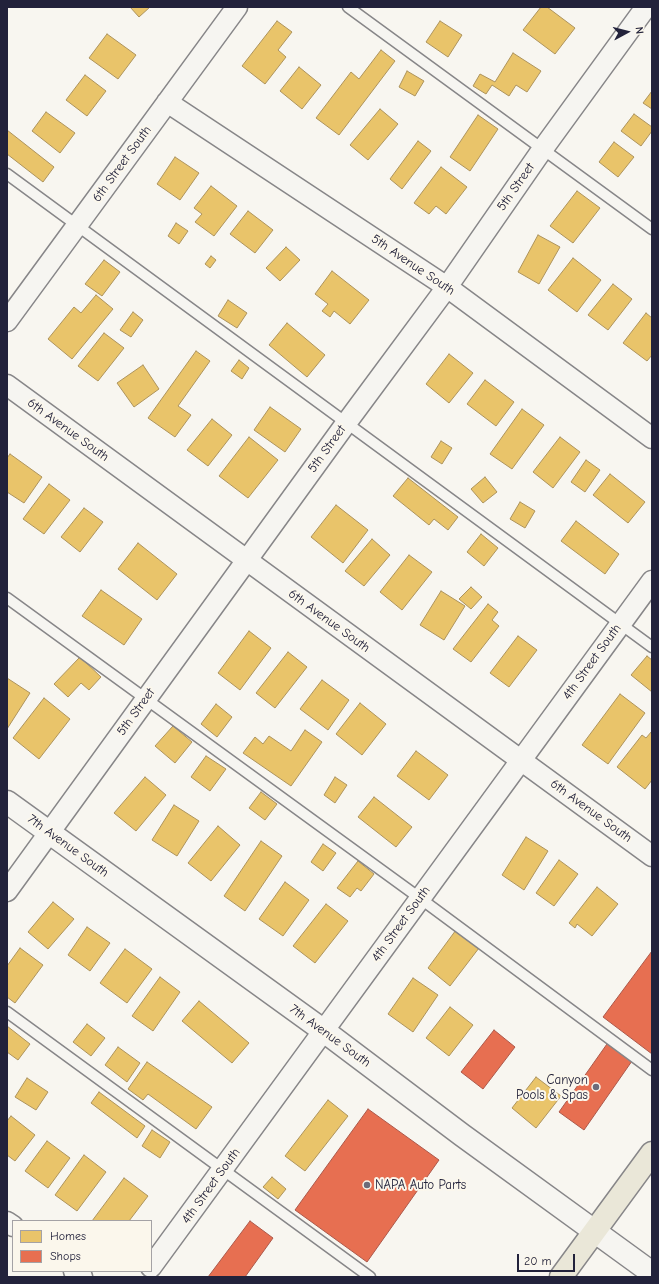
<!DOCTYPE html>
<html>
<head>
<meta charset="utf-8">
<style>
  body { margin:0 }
  #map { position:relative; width:659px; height:1284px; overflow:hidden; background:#f8f6f0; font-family:"Comic Neue",sans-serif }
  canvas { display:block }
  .frame { position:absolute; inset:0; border:8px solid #22223b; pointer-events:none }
  .legend { position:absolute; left:12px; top:1220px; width:140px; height:52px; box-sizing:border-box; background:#fbf7ec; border:1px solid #a4a2a5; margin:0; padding:5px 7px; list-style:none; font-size:12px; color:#22223b }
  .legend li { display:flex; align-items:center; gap:8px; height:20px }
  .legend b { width:20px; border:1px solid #a4a2a5 }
  .north { position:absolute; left:607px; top:12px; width:40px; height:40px; -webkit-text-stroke:3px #fbf7ec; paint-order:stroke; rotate:83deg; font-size:11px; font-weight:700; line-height:16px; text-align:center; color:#22223b }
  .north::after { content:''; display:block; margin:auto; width:14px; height:18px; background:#22223b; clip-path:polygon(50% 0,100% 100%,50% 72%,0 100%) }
  .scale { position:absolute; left:517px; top:1254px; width:58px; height:18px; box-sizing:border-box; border:2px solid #22223b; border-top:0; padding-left:5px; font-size:12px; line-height:14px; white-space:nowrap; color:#22223b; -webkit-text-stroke:3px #fbf7ec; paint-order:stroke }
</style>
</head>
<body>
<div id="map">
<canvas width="659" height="1284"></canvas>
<div class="frame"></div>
<ul class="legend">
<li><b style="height:11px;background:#e9c46a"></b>Homes</li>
<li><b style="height:11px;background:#e76f51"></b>Shops</li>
</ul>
<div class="north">N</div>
<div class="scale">20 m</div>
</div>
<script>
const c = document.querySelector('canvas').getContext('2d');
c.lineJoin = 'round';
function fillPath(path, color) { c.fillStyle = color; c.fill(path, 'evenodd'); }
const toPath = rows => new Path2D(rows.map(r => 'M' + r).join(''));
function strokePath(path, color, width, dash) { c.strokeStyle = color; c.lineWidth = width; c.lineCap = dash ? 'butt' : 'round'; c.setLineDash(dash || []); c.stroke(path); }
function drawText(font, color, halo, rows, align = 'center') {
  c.font = font + ' "Comic Neue",sans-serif'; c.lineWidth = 4; c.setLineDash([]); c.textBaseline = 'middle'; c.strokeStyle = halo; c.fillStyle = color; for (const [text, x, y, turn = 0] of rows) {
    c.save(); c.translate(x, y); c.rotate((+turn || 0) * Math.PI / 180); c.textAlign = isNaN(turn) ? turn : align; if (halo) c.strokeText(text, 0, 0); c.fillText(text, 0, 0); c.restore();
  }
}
const homes = toPath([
  [130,7,150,7,139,17,130,7],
  [541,7,547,7,575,28,555,54,523,30,541,7],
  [277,21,292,32,278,50,286,57,265,84,242,66,277,21],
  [440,21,462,35,448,57,426,42,440,21],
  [107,34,136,55,118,79,89,58,107,34],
  [381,50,395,61,339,135,316,118,351,72,359,79,381,50],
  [513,53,541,71,527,92,516,85,509,96,492,85,486,94,473,86,480,74,495,82,513,53],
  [299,67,321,85,302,109,280,91,299,67],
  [407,71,424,81,415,96,399,87,407,71],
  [85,75,106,91,87,116,66,100,85,75],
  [652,91,652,109,643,103,652,91],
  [380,109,398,124,368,160,350,145,380,109],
  [46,112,75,133,60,153,32,131,46,112],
  [634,114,652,127,652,131,641,146,621,131,634,114],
  [478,115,498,129,470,171,450,157,478,115],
  [7,130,54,167,43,182,7,154,7,130],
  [418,141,431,151,402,189,390,179,418,141],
  [614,142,634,157,618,177,599,162,614,142],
  [175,157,199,173,180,200,157,184,175,157],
  [441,167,467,187,446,214,436,206,429,214,414,203,441,167],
  [211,186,237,206,214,236,195,222,202,214,194,208,211,186],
  [577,191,600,208,573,243,550,226,577,191],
  [248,211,273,230,255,253,230,234,248,211],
  [176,223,188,231,179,244,168,236,176,223],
  [538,235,560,247,539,284,518,272,538,235],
  [286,247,300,260,280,281,266,268,286,247],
  [211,256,216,260,210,268,205,264,211,256],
  [573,258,601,280,577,312,548,290,573,258],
  [104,260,120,272,102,296,85,284,104,260],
  [332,271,369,300,350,324,334,311,330,317,322,311,328,304,315,294,332,271],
  [613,284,632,299,608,330,588,315,613,284],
  [96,295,113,309,72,359,48,339,74,307,81,313,96,295],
  [228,300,247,313,237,328,218,316,228,300],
  [133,312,143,320,131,337,120,330,133,312],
  [646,313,652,318,652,355,647,361,623,343,646,313],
  [287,323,325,355,307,377,269,345,287,323],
  [104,333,124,348,98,381,78,366,104,333],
  [196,351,210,361,178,406,191,415,175,437,148,418,196,351],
  [449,354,473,373,449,403,426,384,449,354],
  [239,360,249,368,242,379,231,371,239,360],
  [143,365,159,389,134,407,117,383,143,365],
  [485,380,514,402,496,426,467,404,485,380],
  [270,407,301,429,285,452,254,430,270,407],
  [522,409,544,425,512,469,490,454,522,409],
  [212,419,232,435,208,466,187,450,212,419],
  [249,437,278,460,248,498,219,476,249,437],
  [560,437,580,452,553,488,533,472,560,437],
  [441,441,452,448,442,464,431,457,441,441],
  [10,454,42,477,24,503,7,492,7,458,10,454],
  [586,460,600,470,585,492,571,482,586,460],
  [610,474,645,502,628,523,593,495,610,474],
  [485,477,497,492,483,503,471,489,485,477],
  [408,478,458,517,448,530,434,519,429,525,393,496,408,478],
  [49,484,70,500,44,534,23,519,49,484],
  [520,502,535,511,525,528,510,519,520,502],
  [336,505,368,530,343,563,311,537,336,505],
  [84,508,103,522,80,552,61,537,84,508],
  [576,521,619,554,605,574,561,541,576,521],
  [481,534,498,548,484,566,467,552,481,534],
  [372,539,390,555,364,586,345,571,372,539],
  [138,543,177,574,157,600,118,569,138,543],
  [409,555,432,572,402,610,380,592,409,555],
  [471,587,482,597,471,609,459,599,471,587],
  [101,590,142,619,124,645,82,616,101,590],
  [441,591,465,606,444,640,420,625,441,591],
  [488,604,498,612,492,620,499,626,471,662,453,649,488,604],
  [249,631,271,648,240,690,218,673,249,631],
  [518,636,537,650,509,687,490,673,518,636],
  [288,652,307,667,275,708,256,693,288,652],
  [647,656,652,660,652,692,631,675,647,656],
  [80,657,101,677,89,690,81,683,68,697,54,684,80,657],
  [7,678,30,693,7,729,7,678],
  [322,680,349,700,328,730,300,709,322,680],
  [620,694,645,713,608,764,582,745,620,694],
  [44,698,70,719,39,759,13,738,44,698],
  [360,703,386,724,362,755,336,734,360,703],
  [216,704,232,717,217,737,201,724,216,704],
  [173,726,192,742,175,763,155,746,173,726],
  [305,730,322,742,291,786,243,753,255,737,263,744,269,736,291,751,305,730],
  [652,731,652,780,645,789,617,767,642,735,646,738,652,731],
  [416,751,448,775,429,800,397,776,416,751],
  [206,756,226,769,210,791,191,777,206,756],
  [145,777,166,795,136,831,114,813,145,777],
  [335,777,347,785,335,803,324,795,335,777],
  [261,792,277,804,265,820,249,808,261,792],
  [374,797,412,827,396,847,358,817,374,797],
  [174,805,199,821,177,856,152,840,174,805],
  [218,826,240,845,211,881,188,863,218,826],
  [526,837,548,851,524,890,502,875,526,837],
  [261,841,282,856,245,911,224,896,261,841],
  [323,844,336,853,323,871,311,862,323,844],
  [559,860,578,874,554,906,536,893,559,860],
  [358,861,374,874,361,891,357,888,350,897,337,888,358,861],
  [285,882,309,900,283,936,259,919,285,882],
  [597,887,618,904,592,936,577,924,575,928,569,923,597,887],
  [53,902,74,919,48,949,28,932,53,902],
  [326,904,348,921,315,963,293,946,326,904],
  [87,927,110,943,90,971,68,955,87,927],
  [456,930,479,948,450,986,428,968,456,930],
  [20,948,43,965,15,1003,7,997,7,966,20,948],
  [125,949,152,969,127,1003,100,983,125,949],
  [160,977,180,992,153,1031,132,1016,160,977],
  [413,978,438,995,413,1032,388,1014,413,978],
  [199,1001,249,1043,232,1063,182,1021,199,1001],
  [450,1007,473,1025,449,1056,426,1038,450,1007],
  [87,1024,105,1038,91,1056,73,1042,87,1024],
  [7,1026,30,1044,18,1060,7,1052,7,1026],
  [118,1047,140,1063,127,1082,105,1065,118,1047],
  [147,1062,212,1107,196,1129,148,1094,143,1100,128,1089,147,1062],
  [536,1077,561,1096,536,1128,512,1108,536,1077],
  [27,1078,48,1092,36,1110,15,1097,27,1078],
  [99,1092,145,1126,137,1138,91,1103,99,1092],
  [328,1100,348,1116,305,1171,285,1156,328,1100],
  [11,1116,35,1135,15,1161,7,1155,7,1121,11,1116],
  [152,1130,170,1142,160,1158,142,1146,152,1130],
  [47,1141,70,1158,48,1188,25,1171,47,1141],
  [84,1155,106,1172,77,1211,55,1195,84,1155],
  [272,1177,286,1189,278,1199,263,1187,272,1177],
  [124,1178,148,1196,129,1221,92,1221,124,1178]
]);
fillPath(homes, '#e9c46a');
strokePath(homes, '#ad935c', 1);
const shops = toPath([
  [652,951,652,1054,603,1017,652,951],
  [494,1030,515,1047,483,1089,461,1072,494,1030],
  [607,1044,632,1061,584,1130,559,1112,607,1044],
  [368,1109,439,1160,367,1262,295,1210,368,1109],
  [250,1221,273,1238,245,1277,208,1277,250,1221]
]);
fillPath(shops, '#e76f51');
strokePath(shops, '#ac584a', 1);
const service = toPath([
  [348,7,652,229],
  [7,174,652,647],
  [7,598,421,899,652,1070],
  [7,1012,370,1277]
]);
const minor = toPath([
  [167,102,447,287,652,438],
  [7,321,237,7],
  [7,385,652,856],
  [7,891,347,422,447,287,542,150,646,7],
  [7,1222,13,1226],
  [151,1267,652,581],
  [74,1271,82,1277]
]);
const tertiary = toPath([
  [7,802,324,1031,462,1135,652,1273]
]);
const primary = toPath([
  [561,1277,652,1153]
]);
strokePath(service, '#878688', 13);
strokePath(minor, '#878688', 23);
strokePath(tertiary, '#878688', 25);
strokePath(primary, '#878688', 25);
strokePath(service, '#f6f5f1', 10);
strokePath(minor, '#f6f5f1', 20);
strokePath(tertiary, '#f6f5f1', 22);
strokePath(primary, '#eae7d8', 22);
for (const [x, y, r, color] of [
  [596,1087,4,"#6d6c7a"],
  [367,1185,4,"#6d6c7a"]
]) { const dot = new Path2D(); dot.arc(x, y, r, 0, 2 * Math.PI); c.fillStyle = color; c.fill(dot); strokePath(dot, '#fbf7ec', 1.5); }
drawText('13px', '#22223b', '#fbf7ec', [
  ["6th Street South",122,164,-54],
  ["5th Street",516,187,-55],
  ["5th Avenue South",413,265,34],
  ["6th Avenue South",68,430,36],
  ["5th Street",327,449,-54],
  ["6th Avenue South",329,621,36],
  ["4th Street South",592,662,-54],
  ["5th Street",136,712,-54],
  ["6th Avenue South",591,811,36],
  ["7th Avenue South",68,846,36],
  ["4th Street South",401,924,-54],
  ["7th Avenue South",330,1036,36],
  ["4th Street South",211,1186,-54]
]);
drawText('13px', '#22223b', '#fbf7ec', [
  ["Canyon",588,1080],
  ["Pools & Spas",588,1095],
  ["NAPA Auto Parts",375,1185,"left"]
], 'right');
</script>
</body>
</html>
